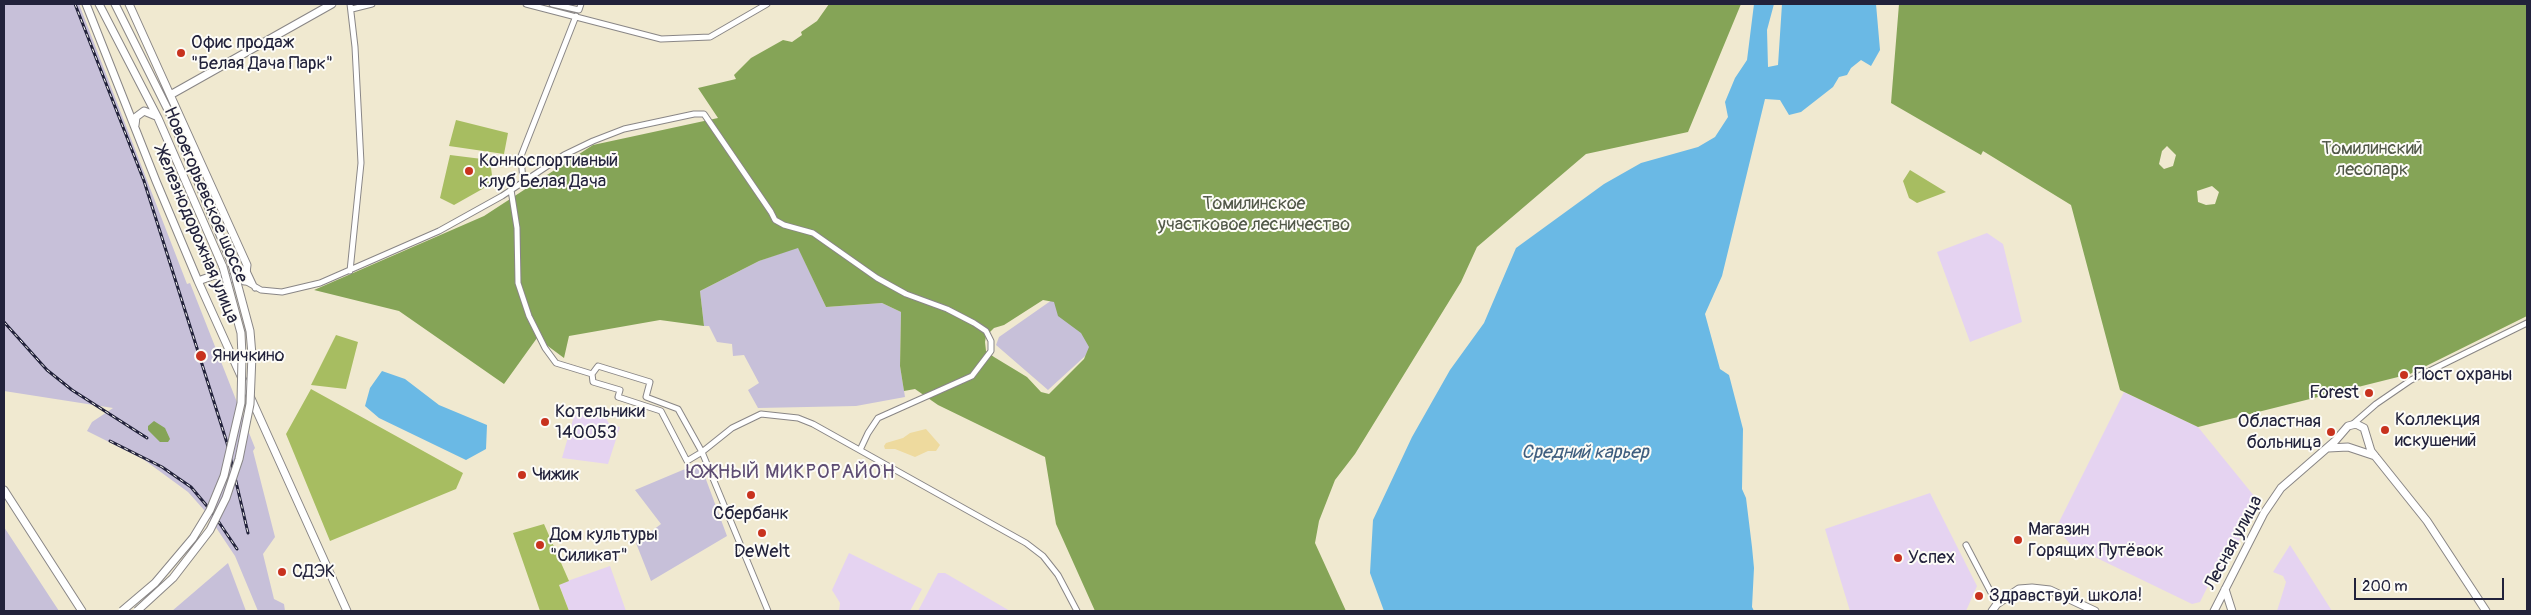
<!DOCTYPE html>
<html>
<head>
<meta charset="utf-8">
<style>
  body { margin:0 }
  #map { position:relative; width:2531px; height:615px; overflow:hidden; background:#f0e9d0; font-family:Pangolin,sans-serif }
  canvas { display:block }
  .frame { position:absolute; inset:0; border:5px solid #22223b; pointer-events:none }
  .scale { position:absolute; left:2354px; top:578px; width:150px; height:22px; box-sizing:border-box; border:2px solid #22223b; border-top:0; padding-left:6px; font-size:15px; line-height:18px; white-space:nowrap; color:#22223b; -webkit-text-stroke:4px #fdfcf7; paint-order:stroke }
</style>
</head>
<body>
<div id="map">
<canvas width="2531" height="615"></canvas>
<div class="frame"></div>
<div class="scale">200 m</div>
</div>
<script>
const c = document.querySelector('canvas').getContext('2d');
c.lineJoin = 'round';
function fillPath(path, color) { c.fillStyle = color; c.fill(path, 'evenodd'); }
const toPath = rows => new Path2D(rows.map(r => 'M' + r).join(''));
function strokePath(path, color, width, dash) { c.strokeStyle = color; c.lineWidth = width; c.lineCap = dash ? 'butt' : 'round'; c.setLineDash(dash || []); c.stroke(path); }
function drawText(font, color, halo, rows, align = 'center') {
  c.font = font + ' Pangolin,sans-serif'; c.lineWidth = 4; c.setLineDash([]); c.textBaseline = 'middle'; c.strokeStyle = halo; c.fillStyle = color; for (const [text, x, y, turn = 0] of rows) {
    c.save(); c.translate(x, y); c.rotate((+turn || 0) * Math.PI / 180); c.textAlign = isNaN(turn) ? turn : align; if (halo) c.strokeText(text, 0, 0); c.fillText(text, 0, 0); c.restore();
  }
}
fillPath(toPath([
  [1987,233,2003,244,2022,322,1970,342,1937,252],
  [2124,392,2198,427,2259,502,2220,577,2214,575,2211,580,2200,602,2192,604,2072,546,2056,528],
  [576,409,605,417,610,425,620,427,608,464,562,458],
  [1930,493,1977,586,1966,611,1850,611,1825,529],
  [2290,545,2332,611,2277,611,2286,582,2283,576,2273,572],
  [849,553,922,589,910,611,839,611,840,603,832,590],
  [610,566,626,611,569,611,559,584],
  [938,573,945,573,1010,611,918,611]
]), '#e5d3f1');
fillPath(toPath([
  [4,4,79,4,187,284,190,283,255,448,253,451,275,537,263,554,274,599,284,604,285,611,258,611,235,556,205,511,188,492,143,459,87,431,92,422,113,408,4,391],
  [798,247,826,307,882,303,901,312,900,366,905,397,856,406,758,408,748,390,759,383,744,355,733,356,732,344,717,342,709,326,704,326,700,291,759,261],
  [1062,293,1106,337,1048,390,996,345,999,337],
  [697,464,701,466,727,536,651,581,636,543,661,524,635,490],
  [4,527,59,611,4,611],
  [228,563,246,611,172,611]
]), '#c7c0d9');
fillPath(toPath([
  [456,120,508,133,504,154,449,146],
  [450,155,490,160,493,183,454,205,440,198],
  [1910,170,1946,192,1917,203,1909,198,1903,181],
  [336,335,358,342,346,389,311,385],
  [311,389,463,473,456,489,330,541,286,434],
  [544,524,569,581,559,585,569,611,540,611,513,533]
]), '#a7bd61');
fillPath(toPath([
  [829,4,1741,4,1688,132,1586,154,1477,247,1461,282,1355,454,1335,480,1319,521,1315,543,1346,611,1095,611,1056,524,1045,457,938,405,915,389,904,391,900,366,901,312,882,303,826,307,798,248,759,261,700,291,704,326,660,320,569,336,564,358,537,338,504,384,399,311,314,290,484,216,593,145,718,118,698,88,736,79,734,75,751,58,783,40,792,42,802,35,801,32,817,21],
  [1043,300,1054,302,1058,316,1081,333,1089,347,1084,359,1049,394,1041,392,1027,377,994,357,986,351,985,342,986,336,994,328,1004,325],
  [1899,4,2527,4,2527,316,2410,374,2198,427,2120,390,2071,205,1983,151,1981,155,1891,103],
  [2167,146,2176,155,2173,166,2164,169,2159,164,2162,151],
  [2212,186,2219,192,2215,204,2206,205,2198,202,2197,191],
  [154,421,165,428,170,439,168,442,160,442,148,430,148,426]
]), '#85a457');
fillPath(toPath([
  [926,429,940,445,936,451,928,451,915,457,895,449,885,449,884,446,886,443,903,438,910,433]
]), '#eeda9e');
fillPath(toPath([
  [1754,4,1774,4,1767,30,1768,67,1778,65,1782,4,1876,4,1880,50,1871,66,1861,60,1851,68,1847,75,1839,77,1833,87,1801,112,1789,115,1780,100,1765,99,1722,276,1705,314,1720,369,1729,375,1743,429,1742,489,1746,498,1752,547,1754,568,1752,607,1754,611,1384,611,1370,573,1373,520,1412,437,1450,370,1484,323,1516,248,1604,184,1641,163,1698,147,1715,137,1728,117,1725,102,1735,78,1747,60],
  [382,371,405,379,439,405,487,425,486,449,466,460,379,418,365,406,370,388]
]), '#6ab9e5');
const street = toPath([
  [350,4,355,47,361,163,350,271],
  [526,4,661,39,710,37,767,4],
  [552,4,579,10,581,4],
  [352,9,372,4],
  [523,182,521,156,576,16],
  [511,190,517,228,518,283,529,316,545,348,556,363,592,374],
  [247,271,255,288],
  [245,281,261,290,282,292,320,283,439,231,502,196,564,155,593,141,624,129,694,114,704,114,771,212,775,220,784,225,813,233,877,278,906,294,947,309,974,323,986,331,991,341,991,351,972,376,878,418,868,433,860,450],
  [2353,424,2376,404,2411,380,2527,323],
  [1966,545,1997,604],
  [768,611,702,452,678,409,646,397,650,382,598,366,592,374,593,382,620,390,618,397,661,411,687,461,702,452,732,428,761,414,798,418,813,424,1026,543,1043,556,1058,575,1077,611]
]);
const secondary = toPath([
  [86,4,156,181,198,281,347,611],
  [99,4,158,118,223,267],
  [115,4,169,112,232,264],
  [129,4,247,265,245,281,215,275,198,281],
  [172,94,332,4],
  [135,125,136,117,144,111,156,116],
  [2328,448,2348,447,2375,456],
  [4,490,82,611],
  [2225,589,2232,611],
  [1992,611,1997,604,2019,589,2032,588,2050,590,2095,611],
  [2214,611,2264,513,2281,488,2335,441,2348,426,2356,424,2364,428,2371,451,2427,521,2486,611]
]);
strokePath(street, '#898686', 7);
strokePath(secondary, '#898686', 9);
strokePath(street, '#fff', 5);
strokePath(secondary, '#fff', 7);
const rail = toPath([
  [75,4,144,181,227,443,248,533],
  [4,322,47,370,72,390,147,438],
  [110,441,162,467,191,487,212,512,237,549]
]);
strokePath(rail, '#22223b', 3);
strokePath(rail, '#fdfcf7', 1, [4]);
const secondaryBridge = toPath([
  [122,611,155,583,193,538,210,510,224,476,241,403,242,356,241,333,223,267],
  [137,611,173,578,210,530,226,498,239,459,250,404,252,355,250,331,232,264]
]);
strokePath(secondaryBridge, '#898686', 9, []);
strokePath(secondaryBridge, '#fff', 7);
for (const [x, y, r, color] of [
  [181,53,5,"#c8321e"],
  [469,171,5,"#c8321e"],
  [201,356,6,"#c8321e"],
  [2404,375,5,"#c8321e"],
  [2369,393,5,"#c8321e"],
  [545,422,5,"#c8321e"],
  [2385,430,5,"#c8321e"],
  [2331,432,5,"#c8321e"],
  [522,475,5,"#c8321e"],
  [751,495,5,"#c8321e"],
  [762,533,5,"#c8321e"],
  [2018,540,5,"#c8321e"],
  [540,545,5,"#c8321e"],
  [1898,558,5,"#c8321e"],
  [282,572,5,"#c8321e"],
  [1979,596,5,"#c8321e"]
]) { const dot = new Path2D(); dot.arc(x, y, r, 0, 2 * Math.PI); c.fillStyle = color; c.fill(dot); strokePath(dot, '#fdfcf7', 2); }
drawText('18px', '#22223b', '#fdfcf7', [
  ["Офис продаж",191,43],
  ["\"Белая Дача Парк\"",191,64],
  ["Конноспортивный",479,161],
  ["клуб Белая Дача",479,182],
  ["Яничкино",212,356],
  ["Пост охраны",2414,375],
  ["Forest",2359,393,"right"],
  ["Котельники",555,412],
  ["140053",555,433],
  ["Коллекция",2395,420],
  ["искушений",2395,441],
  ["Областная",2321,422,"right"],
  ["больница",2321,443,"right"],
  ["Чижик",532,475],
  ["Сбербанк",751,514,"center"],
  ["Магазин",2028,530],
  ["Горящих Путёвок",2028,551],
  ["Дом культуры",550,535],
  ["\"Силикат\"",550,556],
  ["DeWelt",762,552,"center"],
  ["Успех",1908,558],
  ["СДЭК",292,572],
  ["Здравствуй, школа!",1989,596]
], 'left');
drawText('18px', '#515848', '#fdfcf7', [
  ["Томилинский",2372,149],
  ["лесопарк",2372,170],
  ["Томилинское",1254,204],
  ["участковое лесничество",1254,225]
]);
drawText('18px', '#22223b', '#fdfcf7', [
  ["Новоегорьевское шоссе",205,195,67],
  ["Железнодорожная улица",196,235,67],
  ["Лесная улица",2234,543,-62]
]);
drawText('italic 19px', '#3f5e7f', '#fdfcf7', [
  ["Средний карьер",1585,453]
]);
c.letterSpacing = '1px';
drawText('20px', '#5e4d73', '#fdfcf7', [
  ["ЮЖНЫЙ МИКРОРАЙОН",791,473]
]);
c.letterSpacing = '0px';
</script>
</body>
</html>
